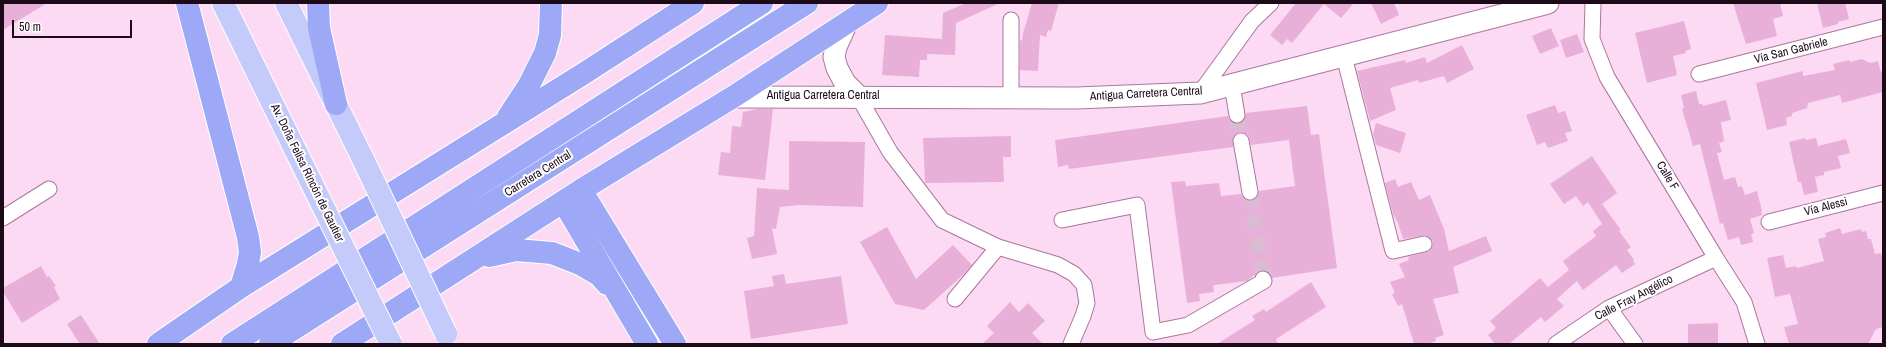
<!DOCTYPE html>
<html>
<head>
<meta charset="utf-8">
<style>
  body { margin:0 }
  #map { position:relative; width:1886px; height:347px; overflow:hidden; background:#fddaf3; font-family:"Archivo Narrow",sans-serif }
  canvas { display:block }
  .frame { position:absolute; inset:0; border:4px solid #1d0a19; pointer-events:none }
  .scale { position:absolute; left:12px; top:20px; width:120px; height:18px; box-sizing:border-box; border:2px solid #1d0a19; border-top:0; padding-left:5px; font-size:12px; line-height:14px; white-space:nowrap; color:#1d0a19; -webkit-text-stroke:3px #fff; paint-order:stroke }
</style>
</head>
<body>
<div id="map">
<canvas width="1886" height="347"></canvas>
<div class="frame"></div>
<div class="scale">50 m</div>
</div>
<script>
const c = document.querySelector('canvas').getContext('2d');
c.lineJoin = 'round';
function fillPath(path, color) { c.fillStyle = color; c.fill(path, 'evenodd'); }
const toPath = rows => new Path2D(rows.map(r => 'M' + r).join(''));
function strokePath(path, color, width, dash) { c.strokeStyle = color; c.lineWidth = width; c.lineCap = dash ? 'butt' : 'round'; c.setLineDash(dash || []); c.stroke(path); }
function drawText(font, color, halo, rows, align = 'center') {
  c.font = font + ' "Archivo Narrow",sans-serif'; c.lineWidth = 4; c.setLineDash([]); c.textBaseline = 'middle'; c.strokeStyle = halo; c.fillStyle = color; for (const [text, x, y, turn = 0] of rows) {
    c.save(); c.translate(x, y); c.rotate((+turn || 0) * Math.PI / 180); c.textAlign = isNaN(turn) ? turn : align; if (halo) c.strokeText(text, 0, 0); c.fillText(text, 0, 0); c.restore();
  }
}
fillPath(toPath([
  [3,3,47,3,3,30],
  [966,3,1000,3,956,23,955,55,927,54,927,60,920,60,919,77,882,75,885,35,942,39,943,13],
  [1032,3,1059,3,1051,31,1048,30,1046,37,1040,35,1038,71,1020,70,1020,40,1022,41,1023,33],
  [1296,3,1354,3,1341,18,1324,4,1292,43,1287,39,1282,45,1270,35],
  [1371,3,1394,3,1399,15,1381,24],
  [1733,3,1780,3,1783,16,1773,19,1777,36,1746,44],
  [1817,3,1845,3,1849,19,1838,22,1838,24,1823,28],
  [1684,21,1691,49,1685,51,1686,53,1673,56,1677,75,1647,83,1635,33],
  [1551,28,1559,46,1540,54,1532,36],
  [1577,34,1584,52,1566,58,1560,40],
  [1462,45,1474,69,1447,83,1444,76,1419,83,1418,80,1390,88,1396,110,1370,121,1357,71,1405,60,1406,63,1425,57,1427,63],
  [1862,59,1870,63,1878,61,1881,72,1883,71,1883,92,1842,103,1840,95,1808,103,1807,108,1792,113,1792,116,1786,118,1787,125,1767,130,1756,83,1803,71,1803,76,1835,70,1833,64,1849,60,1850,62],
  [1696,91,1699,104,1702,104,1703,106,1726,100,1731,120,1721,122,1724,141,1719,143,1722,152,1717,153,1724,180,1735,177,1738,187,1742,186,1745,195,1757,191,1762,211,1761,211,1762,215,1750,219,1754,233,1751,234,1753,242,1741,245,1739,237,1728,240,1723,223,1720,224,1700,144,1693,146,1682,109,1684,108,1681,95],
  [1555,105,1558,113,1565,111,1572,131,1565,133,1568,141,1548,148,1545,142,1537,145,1526,115],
  [1307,106,1311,135,1319,134,1337,268,1272,278,1268,271,1259,271,1247,281,1215,285,1213,286,1214,292,1199,294,1200,301,1187,303,1171,182,1185,181,1186,186,1219,183,1221,196,1241,194,1243,198,1251,201,1256,199,1259,191,1295,186,1289,140,1251,145,1248,135,1240,132,1233,138,1233,147,1069,169,1068,165,1058,167,1055,140,1228,116,1230,121,1238,124,1243,122,1246,113],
  [757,109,773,109,765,180,718,175,721,152,730,153,732,126,741,127,743,112],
  [1376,123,1406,133,1400,153,1376,145,1373,134],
  [1011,136,1011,157,1003,157,1004,182,925,183,923,138],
  [1805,138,1806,140,1816,138,1818,146,1846,139,1850,153,1838,156,1841,168,1824,172,1824,175,1815,177,1818,192,1804,195,1801,182,1798,182,1789,142],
  [789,141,865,142,863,207,799,205,780,207,776,229,772,228,777,254,752,259,747,238,754,236,757,188,789,190],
  [1592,156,1617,193,1602,204,1621,230,1619,231,1631,247,1627,250,1634,260,1633,261,1635,264,1622,273,1616,265,1583,290,1577,281,1557,299,1564,306,1545,322,1541,317,1509,344,1495,344,1488,335,1496,328,1490,321,1540,278,1548,287,1569,270,1563,261,1596,236,1593,231,1602,224,1588,202,1583,206,1576,196,1564,204,1550,184],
  [1395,179,1398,187,1411,182,1419,200,1430,195,1444,229,1449,251,1486,236,1492,251,1453,267,1459,293,1433,299,1444,335,1435,338,1436,341,1427,344,1414,344,1402,304,1398,306,1392,294,1395,293,1390,282,1405,277,1399,264,1409,260,1408,257,1430,251,1433,242,1426,235,1403,239,1398,223,1393,214,1385,183],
  [887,227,916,279,953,245,972,265,964,274,924,310,895,304,860,242],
  [1840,228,1842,234,1861,229,1862,232,1866,231,1868,239,1871,239,1875,254,1881,253,1883,261,1883,327,1876,329,1868,344,1789,344,1784,327,1798,324,1790,294,1775,297,1767,258,1783,255,1786,268,1796,266,1797,268,1824,261,1818,239,1826,237,1825,233],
  [41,266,47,277,49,276,56,286,54,287,60,299,22,323,3,292,3,288],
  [784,274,786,284,841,276,848,324,751,339,744,291,774,286,772,276],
  [1311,282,1326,307,1276,339,1278,344,1217,344,1255,320,1252,316,1264,309,1266,312],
  [1010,302,1019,312,1028,303,1045,321,1032,333,1043,344,982,344,994,333,987,326],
  [81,315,100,344,80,344,67,324],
  [1718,323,1718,344,1688,344,1688,324]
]), '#e8b0d9');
strokePath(toPath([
  [1237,115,1241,141],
  [1250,192,1263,279]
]), '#dbbbd2', 15, [15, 8]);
const street = toPath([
  [1593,3,1592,39,1607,77,1716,258,1744,302,1757,344],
  [1344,56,1393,251,1424,244],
  [1699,74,1883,27],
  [1232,85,1237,115],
  [1200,93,1252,21,1271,3],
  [858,96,890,152,942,220,998,247,1058,265,1074,274,1084,285,1087,303,1083,316,1071,344],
  [1011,97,1011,20],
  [1241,141,1250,192],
  [3,218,49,189],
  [1062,220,1137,205,1153,332,1188,325,1264,281,1263,279],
  [1769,222,1883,193],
  [955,299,998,247],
  [1609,308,1635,344],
  [1556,344,1609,308,1716,258]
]);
const secondary = toPath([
  [847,23,836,47,834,57,837,68,845,83,858,96],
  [733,97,1077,98,1200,93,1548,3]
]);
const primary = toPath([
  [223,3,311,182],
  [286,3,363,159]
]);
const highway = toPath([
  [187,3,248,237,250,252,248,264,241,287],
  [318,3,319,28,336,104],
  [508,117,529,85,545,53,550,35,551,3],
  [581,190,675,344],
  [564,203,647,344],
  [489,256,516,250,552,253,580,264,599,275,607,284],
  [158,344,241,287,583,74,693,3],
  [232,344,762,3],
  [270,344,807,3],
  [342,344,581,190,733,97,877,3]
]);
strokePath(street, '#ab769d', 17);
strokePath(secondary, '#ab769d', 23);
strokePath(primary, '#fff', 24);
strokePath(highway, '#fff', 24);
strokePath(street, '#fff', 15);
strokePath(secondary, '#fff', 21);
strokePath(primary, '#c4cbfa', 22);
strokePath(highway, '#9da9f7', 22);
const primaryBridge = toPath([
  [363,159,446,334],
  [311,182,391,344]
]);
strokePath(primaryBridge, '#fff', 24, []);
strokePath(primaryBridge, '#c4cbfa', 22);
drawText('12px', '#1d0a19', '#fff', [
  ["Vía San Gabriele",1791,51,-14],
  ["Antigua Carretera Central",1146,94,-3],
  ["Antigua Carretera Central",823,96],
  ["Av. Doña Felisa Rincón de Gautier",307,173,64],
  ["Carretera Central",538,174,-32],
  ["Calle F",1667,176,59],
  ["Vía Alessi",1826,207,-14],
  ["Calle Fray Angélico",1634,298,-27]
]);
</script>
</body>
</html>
